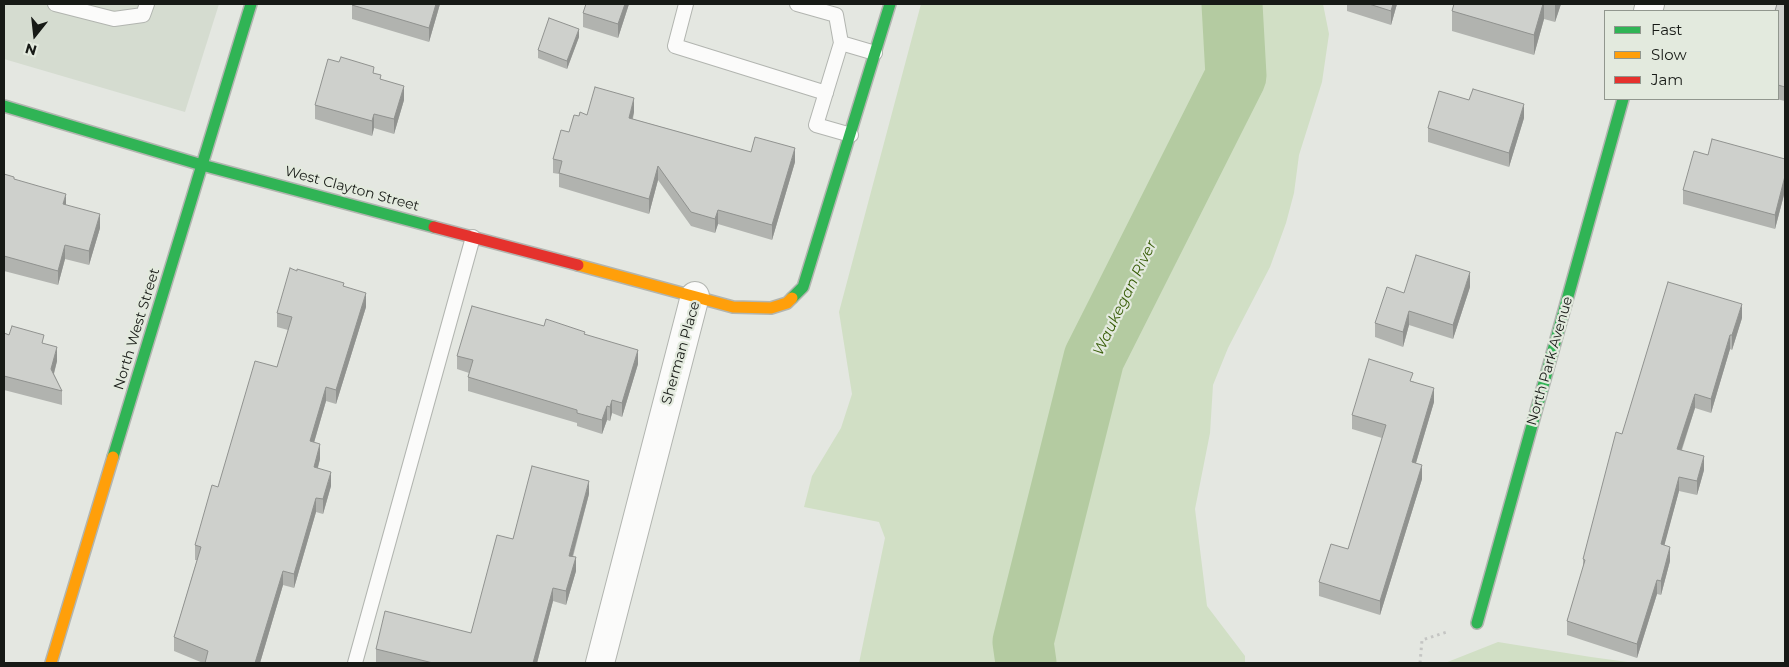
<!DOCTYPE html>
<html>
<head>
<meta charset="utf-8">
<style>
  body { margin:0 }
  #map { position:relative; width:1789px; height:667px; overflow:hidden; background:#e4e7e1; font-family:Montserrat,sans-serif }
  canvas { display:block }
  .frame { position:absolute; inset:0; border:5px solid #171a16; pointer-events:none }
  .legend { position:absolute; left:1604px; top:10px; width:175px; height:90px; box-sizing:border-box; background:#e3eade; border:1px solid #91978e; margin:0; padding:6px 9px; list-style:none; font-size:15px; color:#171a16 }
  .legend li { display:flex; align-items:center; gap:10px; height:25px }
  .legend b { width:25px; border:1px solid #91978e }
  .north { position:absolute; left:10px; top:10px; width:50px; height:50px; -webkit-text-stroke:4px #e3eade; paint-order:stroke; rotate:196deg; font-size:14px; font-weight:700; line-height:20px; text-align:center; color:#171a16 }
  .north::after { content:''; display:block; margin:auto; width:18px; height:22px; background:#171a16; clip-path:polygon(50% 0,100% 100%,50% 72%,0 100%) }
</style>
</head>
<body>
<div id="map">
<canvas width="1789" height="667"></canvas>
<div class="frame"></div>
<ul class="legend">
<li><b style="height:6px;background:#30b455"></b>Fast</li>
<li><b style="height:6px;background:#ff9f0a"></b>Slow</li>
<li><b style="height:6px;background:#e5322d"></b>Jam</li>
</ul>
<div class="north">N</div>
</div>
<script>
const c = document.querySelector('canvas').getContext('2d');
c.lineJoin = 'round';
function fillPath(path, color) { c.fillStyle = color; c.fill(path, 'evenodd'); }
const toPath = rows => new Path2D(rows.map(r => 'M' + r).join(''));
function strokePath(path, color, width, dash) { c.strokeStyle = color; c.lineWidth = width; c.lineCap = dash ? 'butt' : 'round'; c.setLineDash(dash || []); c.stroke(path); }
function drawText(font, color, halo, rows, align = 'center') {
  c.font = font + ' Montserrat,sans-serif'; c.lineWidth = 4.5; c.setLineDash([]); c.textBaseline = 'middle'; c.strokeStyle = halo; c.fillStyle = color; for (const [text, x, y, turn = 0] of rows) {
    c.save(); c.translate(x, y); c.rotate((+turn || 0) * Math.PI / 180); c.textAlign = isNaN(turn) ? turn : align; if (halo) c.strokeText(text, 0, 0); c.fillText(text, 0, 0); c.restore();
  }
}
fillPath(toPath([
  [4,4,219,4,185,112,4,59]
]), '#d5dcd0');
fillPath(toPath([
  [921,4,1323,4,1329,34,1322,82,1299,155,1294,193,1286,223,1270,267,1228,348,1213,385,1210,433,1195,509,1207,606,1245,656,1245,663,859,663,885,538,879,522,804,507,812,476,841,428,852,394,839,312],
  [1498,642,1591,657,1635,663,1445,663]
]), '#d1dfc5');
strokePath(toPath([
  [1026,663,1023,642,1094,358,1236,76,1232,4]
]), '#b4cba1', 61);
const lane = toPath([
  [55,4,114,19,143,15,147,4],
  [686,4,675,46,826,93],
  [797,4,836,15,841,43,816,125,851,135],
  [841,43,875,53],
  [355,663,473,237]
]);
const street = toPath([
  [1648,11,1650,4],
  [600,663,695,296]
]);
const fast = toPath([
  [4,106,202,165,434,227],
  [792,298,803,287,890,4],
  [113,457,251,4],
  [1477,623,1623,99]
]);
const slow = toPath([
  [578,265,733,307,771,308,787,303,792,298],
  [51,663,113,457]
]);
const jam = toPath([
  [434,227,578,265]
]);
strokePath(lane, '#b2b5b0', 16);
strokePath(street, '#b2b5b0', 30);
strokePath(fast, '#b2b5b0', 14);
strokePath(slow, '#b2b5b0', 14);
strokePath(jam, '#b2b5b0', 14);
strokePath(toPath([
  [1420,663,1422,640,1447,632]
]), '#c4c5c3', 3, [2.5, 4]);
strokePath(lane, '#fbfbfa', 14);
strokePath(street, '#fbfbfa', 28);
strokePath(fast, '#30b455', 11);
strokePath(slow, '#ff9f0a', 11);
strokePath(jam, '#e5322d', 11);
fillPath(toPath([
  [440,4,429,42,352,19,352,5],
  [586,4,629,4,618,38,583,27,583,13],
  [1347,4,1397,4,1391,25,1347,11],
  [1454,4,1561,4,1555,22,1544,19,1534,55,1452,31,1452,11],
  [1785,4,1785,101,1776,99,1778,99,1778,11],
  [579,37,567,69,538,58,538,50],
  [374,73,404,100,394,134,374,128,372,136,315,119,315,105],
  [1469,100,1524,118,1509,167,1428,142,1428,128],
  [634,112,633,119,751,152,795,162,772,240,718,224,715,233,691,226,658,180,649,214,559,187,559,174,553,173,553,159,579,116,587,115],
  [1708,155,1785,159,1785,191,1775,229,1683,204,1683,190],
  [4,174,66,205,100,228,89,265,65,259,58,285,4,271],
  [344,286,366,307,336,404,326,401,314,443,320,459,318,468,331,486,323,514,316,512,294,588,283,585,260,663,203,663,174,651,174,637,197,560,195,560,195,545,218,487,277,367,288,330,277,327,277,313],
  [1470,287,1453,339,1409,325,1403,347,1375,337,1375,323,1404,293],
  [1742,318,1732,350,1730,349,1711,413,1695,408,1682,450,1704,470,1697,495,1679,491,1664,545,1670,561,1661,595,1657,594,1637,658,1567,635,1567,621,1583,569,1583,559,1622,434],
  [544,326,585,334,638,364,622,417,612,413,610,421,607,420,602,434,577,426,577,423,468,391,468,377,469,373,457,369,457,356],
  [4,333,44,344,57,361,54,374,62,391,62,405,4,390],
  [1413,381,1434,402,1416,463,1422,479,1380,615,1319,596,1319,582,1348,549,1382,438,1352,429,1352,415],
  [589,494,573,557,576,571,566,605,553,601,537,663,380,663,376,662,376,649,471,633,513,539]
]), '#b1b3af');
fillPath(toPath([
  [436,4,440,4,429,42,429,28],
  [625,4,629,4,618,38,618,24],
  [1393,4,1397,4,1391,25,1391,11],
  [1543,4,1544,4,1544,19,1534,55,1534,35],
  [1555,4,1561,4,1555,22],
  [579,29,579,37,567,69,567,61],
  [404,86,404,100,394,134,394,119],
  [634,98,634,112,629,132,629,118],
  [1524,104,1524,118,1509,167,1509,153],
  [374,114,374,128,372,136,372,121],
  [795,148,795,162,772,240,772,225],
  [658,166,658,180,649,214,649,199],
  [1785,176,1785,191,1775,229,1775,215],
  [66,194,66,208,63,204],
  [718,210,718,224,715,233,715,219],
  [100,214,100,228,89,265,89,251],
  [65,245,65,259,58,285,58,271],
  [1470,272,1470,287,1453,339,1453,325],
  [366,293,366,307,336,404,336,390],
  [1742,304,1742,318,1732,350,1732,335],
  [1409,311,1409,325,1403,347,1403,332],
  [1730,335,1730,349,1711,413,1711,399],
  [57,347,57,361,51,384,51,369],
  [638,350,638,364,622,417,622,403],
  [326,387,326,401,310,456,310,441],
  [1434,388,1434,402,1412,476,1412,462],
  [1695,394,1695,408,1677,463,1677,449],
  [612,400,612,413,610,421,610,407],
  [607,406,607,420,602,434,602,420],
  [320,444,320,459,314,481,314,467],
  [1704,456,1704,470,1697,495,1697,481],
  [1422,465,1422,479,1380,615,1380,601],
  [331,472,331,486,323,514,323,499],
  [1679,477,1679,491,1661,558,1661,544],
  [589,481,589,494,569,569,569,556],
  [316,498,316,512,294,588,294,574],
  [1670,547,1670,561,1661,595,1661,581],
  [576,557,576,571,566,605,566,591],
  [283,571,283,585,260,663,255,663],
  [1657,580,1657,594,1637,658,1637,644],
  [553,588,553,601,537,663,533,663]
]), '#90928f');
const building = toPath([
  [353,4,436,4,429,28,352,5,353,4],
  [586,4,625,4,618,24,583,13,586,4],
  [1369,4,1393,4,1391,11,1369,4],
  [1454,4,1543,4,1534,35,1452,11,1454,4],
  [1777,4,1785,4,1785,87,1778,85,1778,11,1775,11,1777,4],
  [549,18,579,29,567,61,538,50,549,18],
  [341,57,374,67,373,73,381,75,380,79,404,86,394,119,374,114,372,121,315,105,328,59,339,62,341,57],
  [595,87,634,98,629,118,751,152,755,137,795,148,772,225,718,210,715,219,691,212,658,166,649,199,559,173,562,161,553,159,561,130,569,132,574,115,579,116,580,112,587,115,595,87],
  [1473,89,1524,104,1509,153,1428,128,1439,91,1469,100,1473,89],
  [1712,139,1785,159,1785,176,1775,215,1683,190,1694,151,1708,155,1712,139],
  [4,174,14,177,14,179,66,194,63,204,100,214,89,251,65,245,58,271,4,256,4,174],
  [1416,255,1470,272,1453,325,1409,311,1403,332,1375,323,1387,287,1404,293,1416,255],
  [290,268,297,271,297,269,344,283,343,286,366,293,336,390,326,387,310,441,320,444,314,467,331,472,323,499,316,498,294,574,283,571,255,663,205,663,208,651,174,637,201,547,195,545,212,485,218,487,255,361,277,367,292,317,277,313,290,268],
  [1668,282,1742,304,1732,335,1730,335,1711,399,1695,394,1677,449,1704,456,1697,481,1679,477,1661,544,1670,547,1661,581,1657,580,1637,644,1567,621,1585,560,1583,559,1616,432,1622,434,1668,282],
  [472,306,544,326,546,319,585,332,584,334,638,350,622,403,612,400,610,407,607,406,602,420,577,413,577,410,468,377,473,360,457,356,472,306],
  [12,326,44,335,42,343,57,347,51,369,62,391,4,376,4,333,9,335,12,326],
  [1369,359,1413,373,1410,381,1434,388,1412,462,1422,465,1380,601,1319,582,1331,544,1348,549,1386,425,1352,415,1369,359],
  [532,466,589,481,569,556,576,557,566,591,553,588,533,663,433,663,376,649,385,611,471,633,497,535,513,539,532,466]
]);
fillPath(building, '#ced0cc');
strokePath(building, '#90928f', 1);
drawText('14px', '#171a16', '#e3eade', [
  ["West Clayton Street",352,189,15],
  ["North West Street",137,329,-73],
  ["Sherman Place",681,353,-74],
  ["North Park Avenue",1550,361,-74]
]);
drawText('italic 15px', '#395e09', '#e3eade', [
  ["Waukegan River",1125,298,-64]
]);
</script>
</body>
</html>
